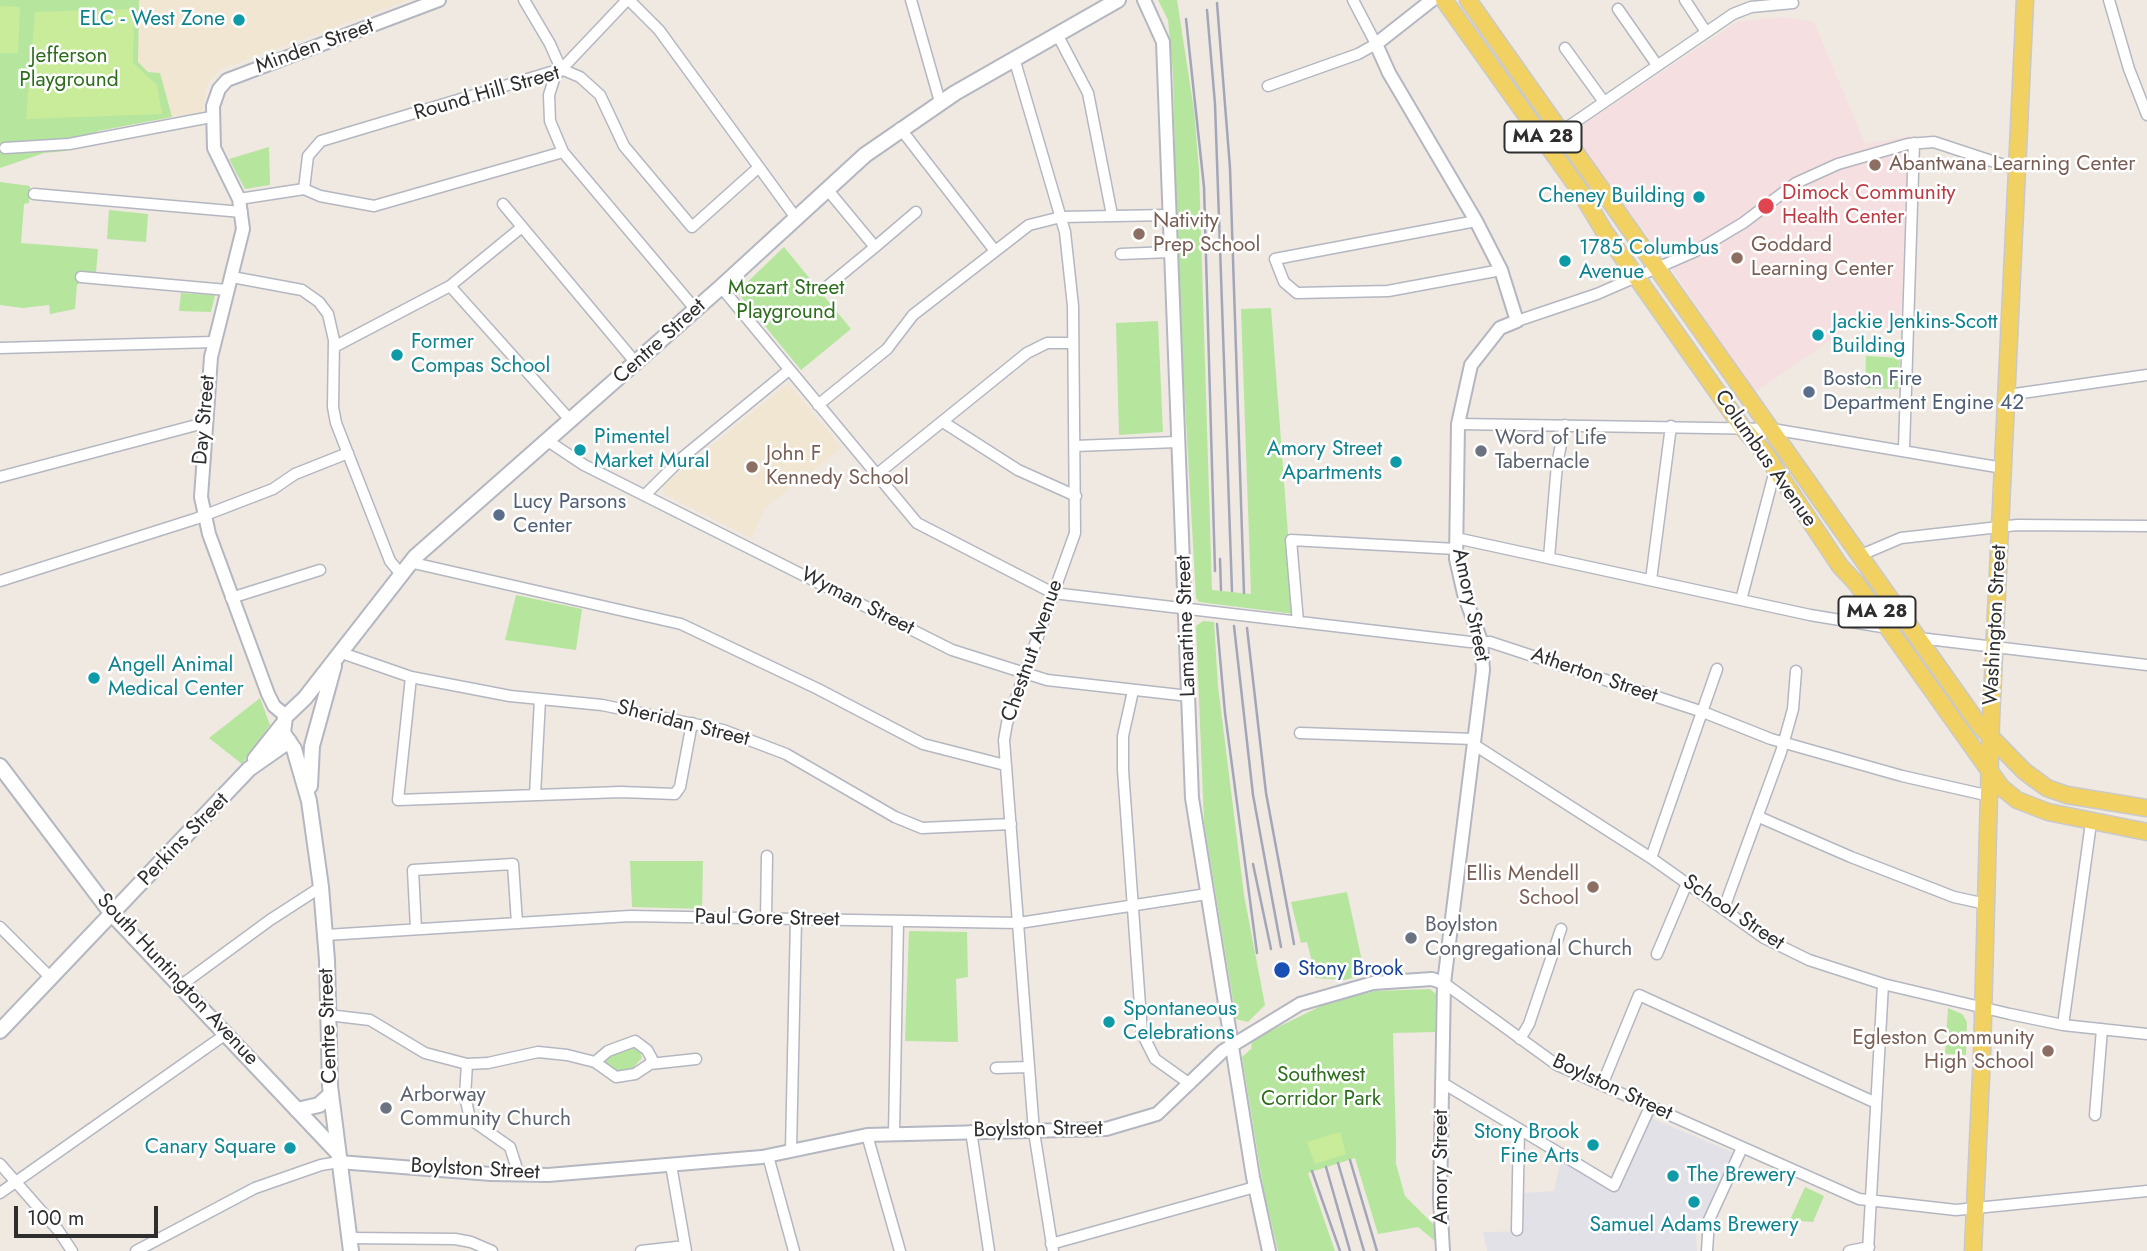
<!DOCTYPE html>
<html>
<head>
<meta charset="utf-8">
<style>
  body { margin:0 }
  #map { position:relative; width:2147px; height:1251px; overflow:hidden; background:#efe9e1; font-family:Jost,sans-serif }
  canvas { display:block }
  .scale { position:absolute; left:14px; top:1206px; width:144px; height:32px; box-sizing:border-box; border:4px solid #2e2e2e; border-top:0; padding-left:9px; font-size:21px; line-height:24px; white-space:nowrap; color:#2e2e2e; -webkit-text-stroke:5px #fff; paint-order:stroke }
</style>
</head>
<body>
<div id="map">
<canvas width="2147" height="1251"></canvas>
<div class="scale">100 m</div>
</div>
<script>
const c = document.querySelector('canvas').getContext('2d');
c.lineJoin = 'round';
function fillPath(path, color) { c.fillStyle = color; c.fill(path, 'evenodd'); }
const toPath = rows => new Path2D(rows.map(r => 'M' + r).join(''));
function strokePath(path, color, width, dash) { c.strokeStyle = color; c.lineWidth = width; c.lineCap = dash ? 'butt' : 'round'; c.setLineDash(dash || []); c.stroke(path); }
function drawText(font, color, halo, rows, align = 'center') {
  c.font = font + ' Jost,sans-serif'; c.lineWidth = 5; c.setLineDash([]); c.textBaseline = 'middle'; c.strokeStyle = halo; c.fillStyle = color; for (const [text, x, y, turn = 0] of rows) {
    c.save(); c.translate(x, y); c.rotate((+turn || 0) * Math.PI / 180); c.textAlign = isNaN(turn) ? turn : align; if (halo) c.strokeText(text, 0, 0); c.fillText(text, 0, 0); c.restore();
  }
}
fillPath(toPath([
  [1651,1118,1734,1153,1696,1234,1697,1251,1487,1251,1483,1232,1524,1231,1523,1193,1554,1191,1561,1160,1615,1191]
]), '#e3e1e8');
fillPath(toPath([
  [139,0,408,0,221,69,207,85,202,112,172,117,160,74,148,72,138,62],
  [788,383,842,448,766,507,751,538,664,494,663,486]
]), '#f0e6d1');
fillPath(toPath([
  [1782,17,1814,22,1865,144,1911,136,1900,327,1848,328,1754,393,1671,267,1570,133,1737,22]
]), '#f5dfe0');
fillPath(toPath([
  [0,0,139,0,138,62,148,72,160,73,172,117,98,131,66,151,44,153,0,168],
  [1158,0,1177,0,1194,110,1199,170,1212,590,1251,594,1241,309,1271,308,1294,614,1199,602,1196,598,1178,278,1173,74,1168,20],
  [269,147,270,185,245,189,229,159],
  [0,182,30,186,29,203,24,204,21,243,98,249,96,272,82,272,81,282,77,285,75,309,50,314,49,305,23,308,0,305],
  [109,210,148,214,146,242,107,239],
  [784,247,851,329,801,370,737,292],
  [181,293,215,295,211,312,179,311],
  [1158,321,1163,432,1119,435,1116,323],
  [1866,356,1900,358,1898,389,1865,388],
  [516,595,582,609,576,650,505,640],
  [1203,621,1214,622,1218,686,1244,895,1265,1005,1248,1022,1236,1019,1204,822,1196,626],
  [260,698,270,725,242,764,209,738],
  [630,861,703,861,702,909,632,907],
  [1347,892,1365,975,1344,980,1316,978,1307,942,1301,943,1291,902],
  [909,931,967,932,968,977,956,979,958,1042,905,1041],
  [1430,989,1436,994,1435,1032,1393,1033,1396,1142,1396,1164,1405,1196,1434,1225,1435,1241,1418,1227,1378,1234,1355,1158,1308,1173,1335,1251,1278,1251,1264,1192,1242,1057,1251,1049,1252,1042,1266,1033,1327,1003,1375,991],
  [1948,1008,1962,1014,1967,1022,1966,1055,1945,1054],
  [632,1046,640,1051,642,1058,630,1071,617,1073,603,1063,619,1050],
  [1805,1187,1824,1196,1813,1222,1790,1220]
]), '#b6e59e');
fillPath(toPath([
  [0,6,20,7,18,53,0,53],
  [134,9,133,63,157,85,162,114,26,119,35,12],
  [1340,1132,1346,1154,1315,1164,1307,1142]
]), '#c9ec9a');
const minor = toPath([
  [524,0,550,44,561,69],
  [627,0,555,76,549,95,550,121,563,152,696,310],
  [629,0,659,30,796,218],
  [911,0,940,102],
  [1685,0,1706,32],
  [2109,0,2129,69,2147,115],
  [1618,9,1657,65],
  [1057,34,1088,93,1112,215],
  [1565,48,1604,102],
  [1014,58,1065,232,1073,306,1075,533,1007,723,1004,740,1034,1132,1053,1251],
  [1268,86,1358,54,1376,44,1353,0],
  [900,128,995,251],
  [1559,133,1733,14,1751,7,1793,3],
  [5,148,69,144,211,117],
  [304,189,308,156,321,141,561,69,580,77,600,95,624,146,692,227,759,167],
  [304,189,320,196,374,206,563,152],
  [34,194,242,212],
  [239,199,304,189],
  [503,204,636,363],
  [1476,221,1275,259,1284,282,1297,293,1388,291,1501,270],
  [875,247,916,212],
  [1121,254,1170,252],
  [81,277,227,290],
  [232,277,302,290,319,302,328,314,334,340,333,407,336,423,390,561,400,573],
  [450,286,571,421],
  [721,287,917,523,1053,593,1470,642,1490,642,1703,712,1771,739,1902,776,1990,796],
  [824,289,875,247,827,189],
  [1517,321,1597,294,1696,251,1743,223,1796,183,1838,164,1908,144,1934,142,2016,169],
  [334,347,450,286,522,227],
  [0,348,213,342],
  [2008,395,2147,375],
  [818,405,887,349,913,315,1029,225,1061,217,1169,215],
  [943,422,1018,470,1076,496],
  [1458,424,1772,429,2003,468],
  [548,441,584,465,952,650,1047,680,1189,696],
  [1075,446,1177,442],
  [1904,449,1914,143],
  [876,475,1027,353,1047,343,1072,343],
  [0,477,204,423],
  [646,494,683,457,789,370],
  [1456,538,1810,615,1888,628],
  [1861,555,1901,538,2017,525,2147,526],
  [1549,558,1557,464,1565,425],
  [409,562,681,624,818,689,923,744,1005,765],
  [1651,580,1671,426],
  [0,581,195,519,273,489,295,474,348,453],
  [231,598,320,570],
  [1741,600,1773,478,1780,474],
  [1298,622,1291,540,1456,549],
  [1919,638,2147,665],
  [339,652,411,677,510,696,602,705,723,730,786,754,895,817,922,828,1011,824],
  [411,677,398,800,621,792,675,794,680,787,692,723],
  [1133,691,1123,736,1123,770,1142,1033,1155,1059,1190,1084],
  [1300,733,1474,739],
  [1473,744,1651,858,1764,938,1809,960,1883,984,2010,1014,2063,1025,2147,1034],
  [535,795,540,699],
  [1759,817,1851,857,1954,897,1986,904],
  [1651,858,1717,669],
  [1724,908,1781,752,1793,709,1796,671],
  [766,919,767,856],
  [0,927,51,978],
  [416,929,413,870,513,864,517,923],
  [326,935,630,916,1019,923,1207,894],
  [1657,954,1687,883],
  [1444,983,1557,1065,1859,1199,1956,1210,2147,1191],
  [180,986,270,920,321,887],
  [328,1015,370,1020,425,1053,467,1064,488,1063,538,1052,567,1055,595,1062,616,1077,635,1074,650,1064,696,1059],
  [2063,1025,2091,823],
  [1520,1039,1529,1024,1561,929],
  [595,1062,608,1051,635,1041,647,1050,652,1059,650,1064],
  [467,1064,465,1096,470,1119,510,1147,519,1175],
  [996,1068,1029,1067],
  [1441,1082,1614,1186,1650,1107],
  [1602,1085,1639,995,1874,1102],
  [2095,1115,2102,1029],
  [971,1131,989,1251],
  [894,1134,898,921],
  [867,1135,900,1251],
  [791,1150,796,919],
  [768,1156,794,1251],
  [0,1164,58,1230,72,1251],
  [671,1165,686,1251],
  [0,1193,226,1034],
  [1517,1230,1519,1129],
  [349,1238,455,1239,471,1242,492,1251],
  [1051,1244,1255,1187],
  [136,1251,255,1188,321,1165,339,1162],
  [641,1251,685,1246],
  [1707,1251,1709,1220,1742,1148],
  [1849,1251,1869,1247],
  [1868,1251,1883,984]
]);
const tertiary = toPath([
  [1144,0,1163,42,1192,798,1253,1177,1269,1251],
  [1432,0,1376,44,1389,73,1476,221,1501,270,1517,321,1500,328,1471,365,1458,424,1456,559,1464,594,1481,641,1483,670,1444,983,1440,1199,1443,1251],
  [286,716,274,706,268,694,209,534,201,497,211,357,243,229,239,199,214,148,213,106,219,89,227,80,439,0],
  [339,1162,491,1174,548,1175,762,1157,867,1135,1106,1129,1157,1114,1223,1051,1300,1004,1373,983,1432,979,1444,983]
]);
const secondary = toPath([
  [255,759,282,725],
  [0,766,112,914,338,1153],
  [310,786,312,746,334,666],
  [0,1031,249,769,289,741],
  [297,1110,319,1105,331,1094],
  [351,1251,330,1086,327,960,321,887,309,801,294,749,283,733,285,717,305,698,415,557,721,287,865,155,955,93,1118,0]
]);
const primary = toPath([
  [1444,0,1578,188,1604,231,1742,427,1764,452,1840,566,1856,583,2001,787,2017,800,2048,812,2147,832],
  [1468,0,1980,726,2024,771,2047,788,2067,795,2147,808],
  [1973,1251,1982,1054,1991,719,2025,0]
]);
strokePath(minor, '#b4b7c1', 13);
strokePath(tertiary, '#b4b7c1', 16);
strokePath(secondary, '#b4b7c1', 18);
strokePath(primary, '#c9c9c9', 19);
strokePath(minor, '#fff', 10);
strokePath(tertiary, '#fff', 12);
strokePath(secondary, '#fff', 14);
strokePath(primary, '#f2d163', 16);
strokePath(toPath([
  [1217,3,1230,168,1244,593],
  [1207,10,1215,104,1232,591],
  [1186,19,1204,187,1215,571],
  [1220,559,1221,590],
  [1217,624,1225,713,1257,953],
  [1234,626,1253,795,1281,947],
  [1247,628,1266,793,1294,944],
  [1253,864,1271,949],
  [1350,1160,1377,1251],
  [1338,1163,1364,1251],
  [1326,1167,1350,1251],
  [1312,1171,1340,1251]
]), '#a3a6b8', 2.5);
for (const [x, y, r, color] of [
  [239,20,7,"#0f9aa8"],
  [1875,165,7,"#8d6e63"],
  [1699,197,7,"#0f9aa8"],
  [1766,206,9,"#e0444e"],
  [1139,234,7,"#8d6e63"],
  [1737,258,7,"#8d6e63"],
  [1565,261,7,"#0f9aa8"],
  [1818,335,7,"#0f9aa8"],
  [397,355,7,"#0f9aa8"],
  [1809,392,7,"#5c6f8a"],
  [580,450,7,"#0f9aa8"],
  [1481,451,7,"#6b7280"],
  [1396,462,7,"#0f9aa8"],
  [752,467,7,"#8d6e63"],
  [499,515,7,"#5c6f8a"],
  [94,678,7,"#0f9aa8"],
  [1593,887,7,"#8d6e63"],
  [1411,938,7,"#6b7280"],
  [1282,970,9,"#1a4fb4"],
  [1109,1022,7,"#0f9aa8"],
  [2048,1051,7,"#8d6e63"],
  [386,1108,7,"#6b7280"],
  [1593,1145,7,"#0f9aa8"],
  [290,1148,7,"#0f9aa8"],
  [1673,1176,7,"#0f9aa8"],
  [1694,1202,7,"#0f9aa8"]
]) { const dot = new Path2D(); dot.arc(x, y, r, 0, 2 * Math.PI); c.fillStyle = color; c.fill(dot); strokePath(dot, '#fff', 2.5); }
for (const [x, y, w] of [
  [1543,137,77],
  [1877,612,77]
]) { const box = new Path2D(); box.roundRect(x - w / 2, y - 15.5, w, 31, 5); c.fillStyle = '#fff'; c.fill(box); strokePath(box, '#2e2e2e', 2); }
drawText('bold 19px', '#2e2e2e', null, [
  ["MA 28",1543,137],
  ["MA 28",1877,612]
]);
drawText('21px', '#0d838f', '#fff', [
  ["ELC - West Zone",225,20,"right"],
  ["Cheney Building",1685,197,"right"],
  ["1785 Columbus",1579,249],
  ["Avenue",1579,273],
  ["Jackie Jenkins-Scott",1832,323],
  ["Building",1832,347],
  ["Former",411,343],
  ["Compas School",411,367],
  ["Pimentel",594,438],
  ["Market Mural",594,462],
  ["Amory Street",1382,450,"right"],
  ["Apartments",1382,474,"right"],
  ["Angell Animal",108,666],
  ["Medical Center",108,690],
  ["Spontaneous",1123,1010],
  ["Celebrations",1123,1034],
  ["Stony Brook",1579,1133,"right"],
  ["Fine Arts",1579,1157,"right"],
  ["Canary Square",276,1148,"right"],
  ["The Brewery",1687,1176],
  ["Samuel Adams Brewery",1694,1226,"center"]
], 'left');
drawText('21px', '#2e2e2e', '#fff', [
  ["Minden Street",315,47,-20],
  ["Round Hill Street",487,94,-16],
  ["Centre Street",660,342,-42],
  ["Day Street",205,420,-85],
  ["Columbus Avenue",1765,459,55],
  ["Wyman Street",857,602,27],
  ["Amory Street",1470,605,78],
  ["Washington Street",1996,625,-87],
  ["Lamartine Street",1187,626,-92],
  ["Chestnut Avenue",1033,651,-71],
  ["Atherton Street",1594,676,19],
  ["Sheridan Street",683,724,14],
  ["Perkins Street",184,840,-46],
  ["School Street",1733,913,34],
  ["Paul Gore Street",767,919,1],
  ["South Huntington Avenue",177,980,47],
  ["Centre Street",329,1026,-92],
  ["Boylston Street",1612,1088,25],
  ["Boylston Street",1038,1130,-1],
  ["Amory Street",1442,1167,-90],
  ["Boylston Street",475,1170,3]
]);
drawText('21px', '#2c6e1b', '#fff', [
  ["Jefferson",69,57],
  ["Playground",69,81],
  ["Mozart Street",786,289],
  ["Playground",786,313],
  ["Southwest",1321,1076],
  ["Corridor Park",1321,1100]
]);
drawText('21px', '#785e54', '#fff', [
  ["Abantwana Learning Center",1889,165],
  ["Nativity",1153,222],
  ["Prep School",1153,246],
  ["Goddard",1751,246],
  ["Learning Center",1751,270],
  ["John F",766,455],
  ["Kennedy School",766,479],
  ["Ellis Mendell",1579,875,"right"],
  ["School",1579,899,"right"],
  ["Egleston Community",2034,1039,"right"],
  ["High School",2034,1063,"right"]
], 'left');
drawText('21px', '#be3a42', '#fff', [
  ["Dimock Community",1782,194],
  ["Health Center",1782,218]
], 'left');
drawText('21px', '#4e5e75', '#fff', [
  ["Boston Fire",1823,380],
  ["Department Engine 42",1823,404],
  ["Lucy Parsons",513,503],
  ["Center",513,527]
], 'left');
drawText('21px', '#5b616d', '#fff', [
  ["Word of Life",1495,439],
  ["Tabernacle",1495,463],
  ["Boylston",1425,926],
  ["Congregational Church",1425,950],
  ["Arborway",400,1096],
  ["Community Church",400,1120]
], 'left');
drawText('21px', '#164399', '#fff', [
  ["Stony Brook",1298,970]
], 'left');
</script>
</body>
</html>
